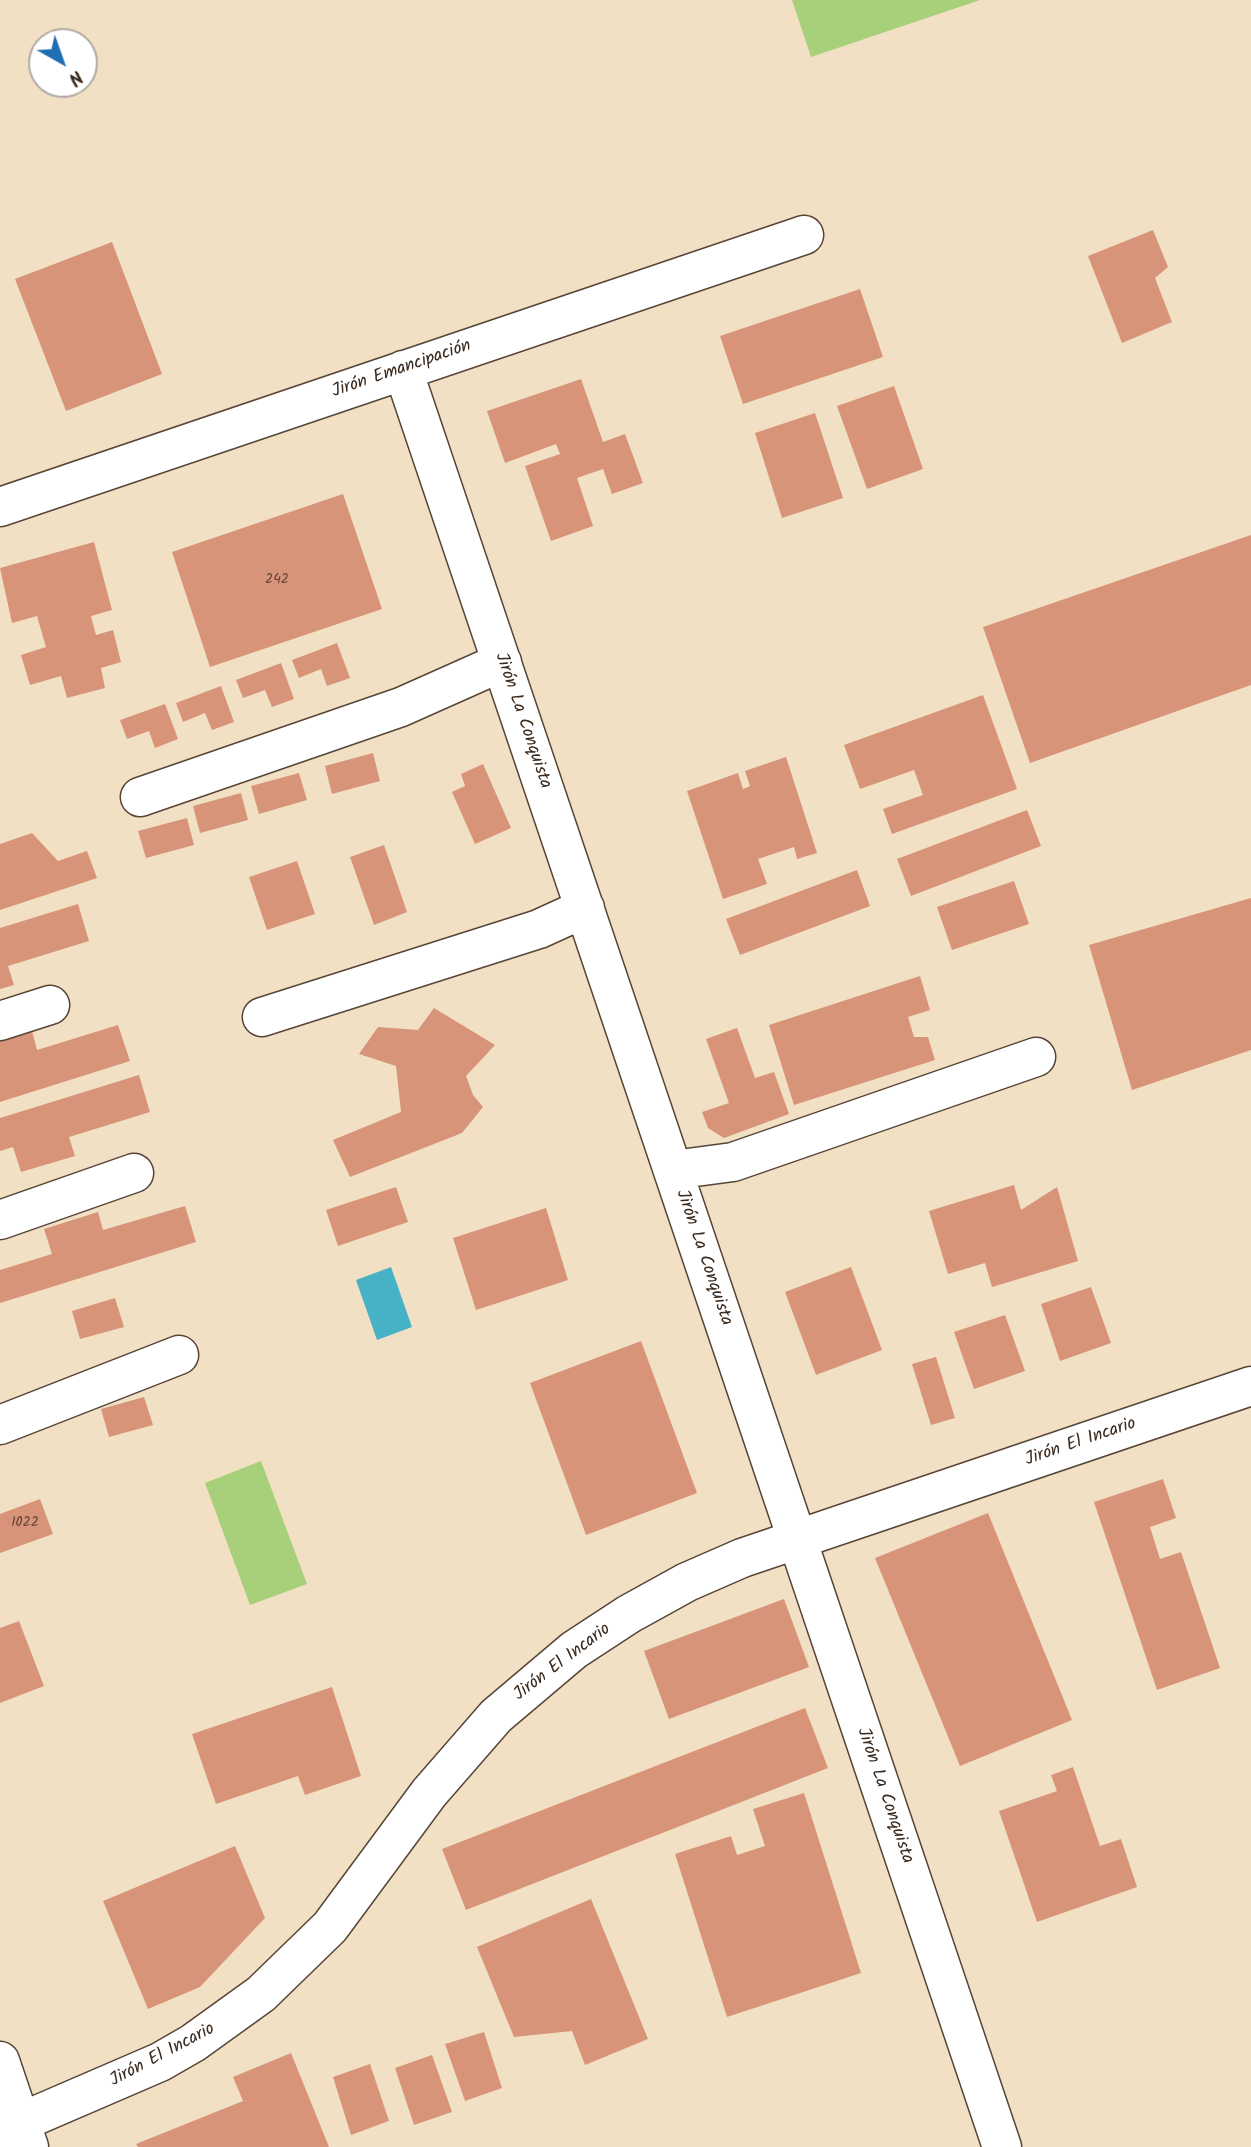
<!DOCTYPE html>
<html>
<head>
<meta charset="utf-8">
<style>
  body { margin:0 }
  #map { position:relative; width:1251px; height:2147px; overflow:hidden; background:#f2e0c4; font-family:Kalam,sans-serif }
  canvas { display:block }
  .north { position:absolute; left:28px; top:28px; width:70px; height:70px; box-sizing:border-box; background:#fff; border:2px solid #b1aaa5; border-radius:50%; rotate:140deg; font-size:19px; font-weight:700; line-height:28px; text-align:center; color:#3b2a1e }
  .north::after { content:''; display:block; margin:auto; width:24px; height:32px; background:#1f6fb2; clip-path:polygon(50% 0,100% 100%,50% 72%,0 100%) }
</style>
</head>
<body>
<div id="map">
<canvas width="1251" height="2147"></canvas>
<div class="north">N</div>
</div>
<script>
const c = document.querySelector('canvas').getContext('2d');
c.lineJoin = 'round';
function fillPath(path, color) { c.fillStyle = color; c.fill(path, 'evenodd'); }
const toPath = rows => new Path2D(rows.map(r => 'M' + r).join(''));
function strokePath(path, color, width, dash) { c.strokeStyle = color; c.lineWidth = width; c.lineCap = dash ? 'butt' : 'round'; c.setLineDash(dash || []); c.stroke(path); }
function drawText(font, color, halo, rows, align = 'center') {
  c.font = font + ' Kalam,sans-serif'; c.lineWidth = 6; c.setLineDash([]); c.textBaseline = 'middle'; c.strokeStyle = halo; c.fillStyle = color; for (const [text, x, y, turn = 0] of rows) {
    c.save(); c.translate(x, y); c.rotate((+turn || 0) * Math.PI / 180); c.textAlign = isNaN(turn) ? turn : align; if (halo) c.strokeText(text, 0, 0); c.fillText(text, 0, 0); c.restore();
  }
}
fillPath(toPath([
  [792,0,980,0,811,57],
  [261,1461,307,1584,250,1605,205,1483]
]), '#a8cf7a');
fillPath(toPath([
  [391,1267,412,1327,377,1340,356,1280]
]), '#47b2c5');
fillPath(toPath([
  [1153,230,1168,267,1155,278,1172,322,1122,343,1088,256],
  [112,242,162,374,66,411,15,279],
  [860,289,883,357,743,404,720,336],
  [581,379,603,442,625,434,643,483,612,494,603,469,577,478,593,526,551,541,525,466,560,454,556,444,505,463,487,411],
  [894,386,923,469,867,489,837,406],
  [815,413,843,498,782,518,755,433],
  [343,494,382,609,210,667,172,552],
  [1251,535,1251,685,1030,763,983,627],
  [94,542,112,610,91,616,96,635,113,630,121,662,101,668,105,688,67,698,61,676,30,685,21,655,46,647,37,616,12,623,0,568],
  [337,643,350,678,327,686,321,669,299,678,292,660],
  [281,663,294,699,272,707,265,690,243,698,236,680],
  [221,686,234,722,212,730,205,713,183,722,176,703],
  [983,695,1017,789,892,834,883,809,923,795,914,770,860,789,844,745],
  [165,704,178,739,155,748,149,731,127,739,120,720],
  [373,753,380,781,332,794,325,766],
  [786,757,817,853,797,859,794,847,758,859,767,884,723,899,687,791,738,773,743,789,750,786,745,771],
  [483,764,511,828,475,844,452,792,465,786,461,774],
  [299,773,307,800,259,814,251,786],
  [241,793,248,820,200,833,193,806],
  [1027,810,1041,846,911,896,897,859],
  [187,818,194,845,146,858,138,831],
  [32,833,58,861,87,851,97,878,0,910,0,844],
  [384,845,407,912,374,925,350,857],
  [297,861,315,914,267,930,249,877],
  [857,870,870,906,740,955,726,919],
  [1014,881,1029,924,952,950,937,907],
  [1251,898,1251,1050,1132,1090,1089,945],
  [78,904,89,941,8,966,14,985,0,989,0,928],
  [920,976,930,1010,908,1017,914,1037,928,1037,935,1060,794,1105,769,1025],
  [434,1008,495,1045,466,1076,473,1095,483,1107,462,1133,350,1177,333,1140,401,1112,396,1066,359,1054,378,1027,418,1030],
  [118,1025,130,1061,0,1102,0,1041,32,1031,37,1050],
  [737,1028,755,1078,774,1072,789,1114,724,1138,708,1128,702,1112,729,1103,706,1039],
  [139,1075,150,1112,69,1137,75,1156,21,1172,13,1147,0,1151,0,1118],
  [1014,1185,1021,1210,1057,1187,1078,1261,992,1287,985,1263,948,1274,929,1211],
  [396,1187,408,1222,338,1246,326,1210],
  [185,1206,196,1242,0,1303,0,1270,52,1254,44,1229,98,1212,103,1230],
  [546,1208,568,1280,476,1310,453,1238],
  [851,1267,882,1350,816,1375,785,1292],
  [1091,1287,1111,1343,1060,1361,1041,1304],
  [115,1298,124,1327,80,1339,72,1311],
  [1005,1315,1025,1371,974,1389,954,1332],
  [641,1341,697,1493,586,1535,530,1383],
  [936,1357,955,1418,931,1425,912,1364],
  [144,1397,153,1425,109,1437,101,1409],
  [1163,1479,1176,1518,1150,1527,1160,1559,1181,1552,1220,1668,1157,1690,1094,1502],
  [40,1499,53,1534,0,1553,0,1514],
  [988,1513,1072,1720,960,1766,875,1558],
  [784,1599,809,1667,669,1719,644,1651],
  [19,1621,44,1686,0,1703,0,1628],
  [332,1687,361,1776,305,1795,298,1776,216,1804,192,1734],
  [805,1708,828,1768,466,1910,442,1849],
  [1073,1767,1100,1846,1121,1839,1137,1887,1037,1922,999,1811,1057,1791,1051,1775],
  [804,1793,861,1973,727,2017,675,1854,731,1836,737,1855,765,1846,753,1809],
  [235,1846,265,1918,200,1987,148,2009,103,1901],
  [591,1899,648,2039,585,2065,572,2031,514,2037,477,1947],
  [484,2032,502,2088,465,2101,445,2044],
  [291,2053,329,2147,138,2147,136,2144,243,2101,233,2077],
  [432,2055,452,2112,414,2125,395,2068],
  [370,2064,389,2121,351,2135,333,2077]
]), '#d79479');
const minor = toPath([
  [403,370,1002,2147],
  [0,507,804,235],
  [140,797,401,707,502,662],
  [262,1017,539,929,585,908],
  [0,1021,50,1005],
  [673,1170,733,1162,1036,1057],
  [0,1220,134,1173],
  [0,1425,179,1355],
  [0,2061,29,2147],
  [0,2131,160,2062,193,2043,261,1994,330,1927,429,1793,496,1716,574,1650,629,1614,687,1582,742,1558,1251,1386]
]);
strokePath(minor, '#564537', 41);
strokePath(minor, '#fff', 38);
drawText('14px', '#624435', null, [
  ["242",277,581],
  ["1022",25,1524]
]);
drawText('18px', '#3b2a1e', '#fff', [
  ["Jirón Emancipación",402,370,-19],
  ["Jirón La Conquista",522,721,71],
  ["Jirón La Conquista",703,1258,71],
  ["Jirón El Incario",1081,1443,-19],
  ["Jirón El Incario",563,1663,-37],
  ["Jirón La Conquista",884,1796,71],
  ["Jirón El Incario",163,2056,-28]
]);
</script>
</body>
</html>
